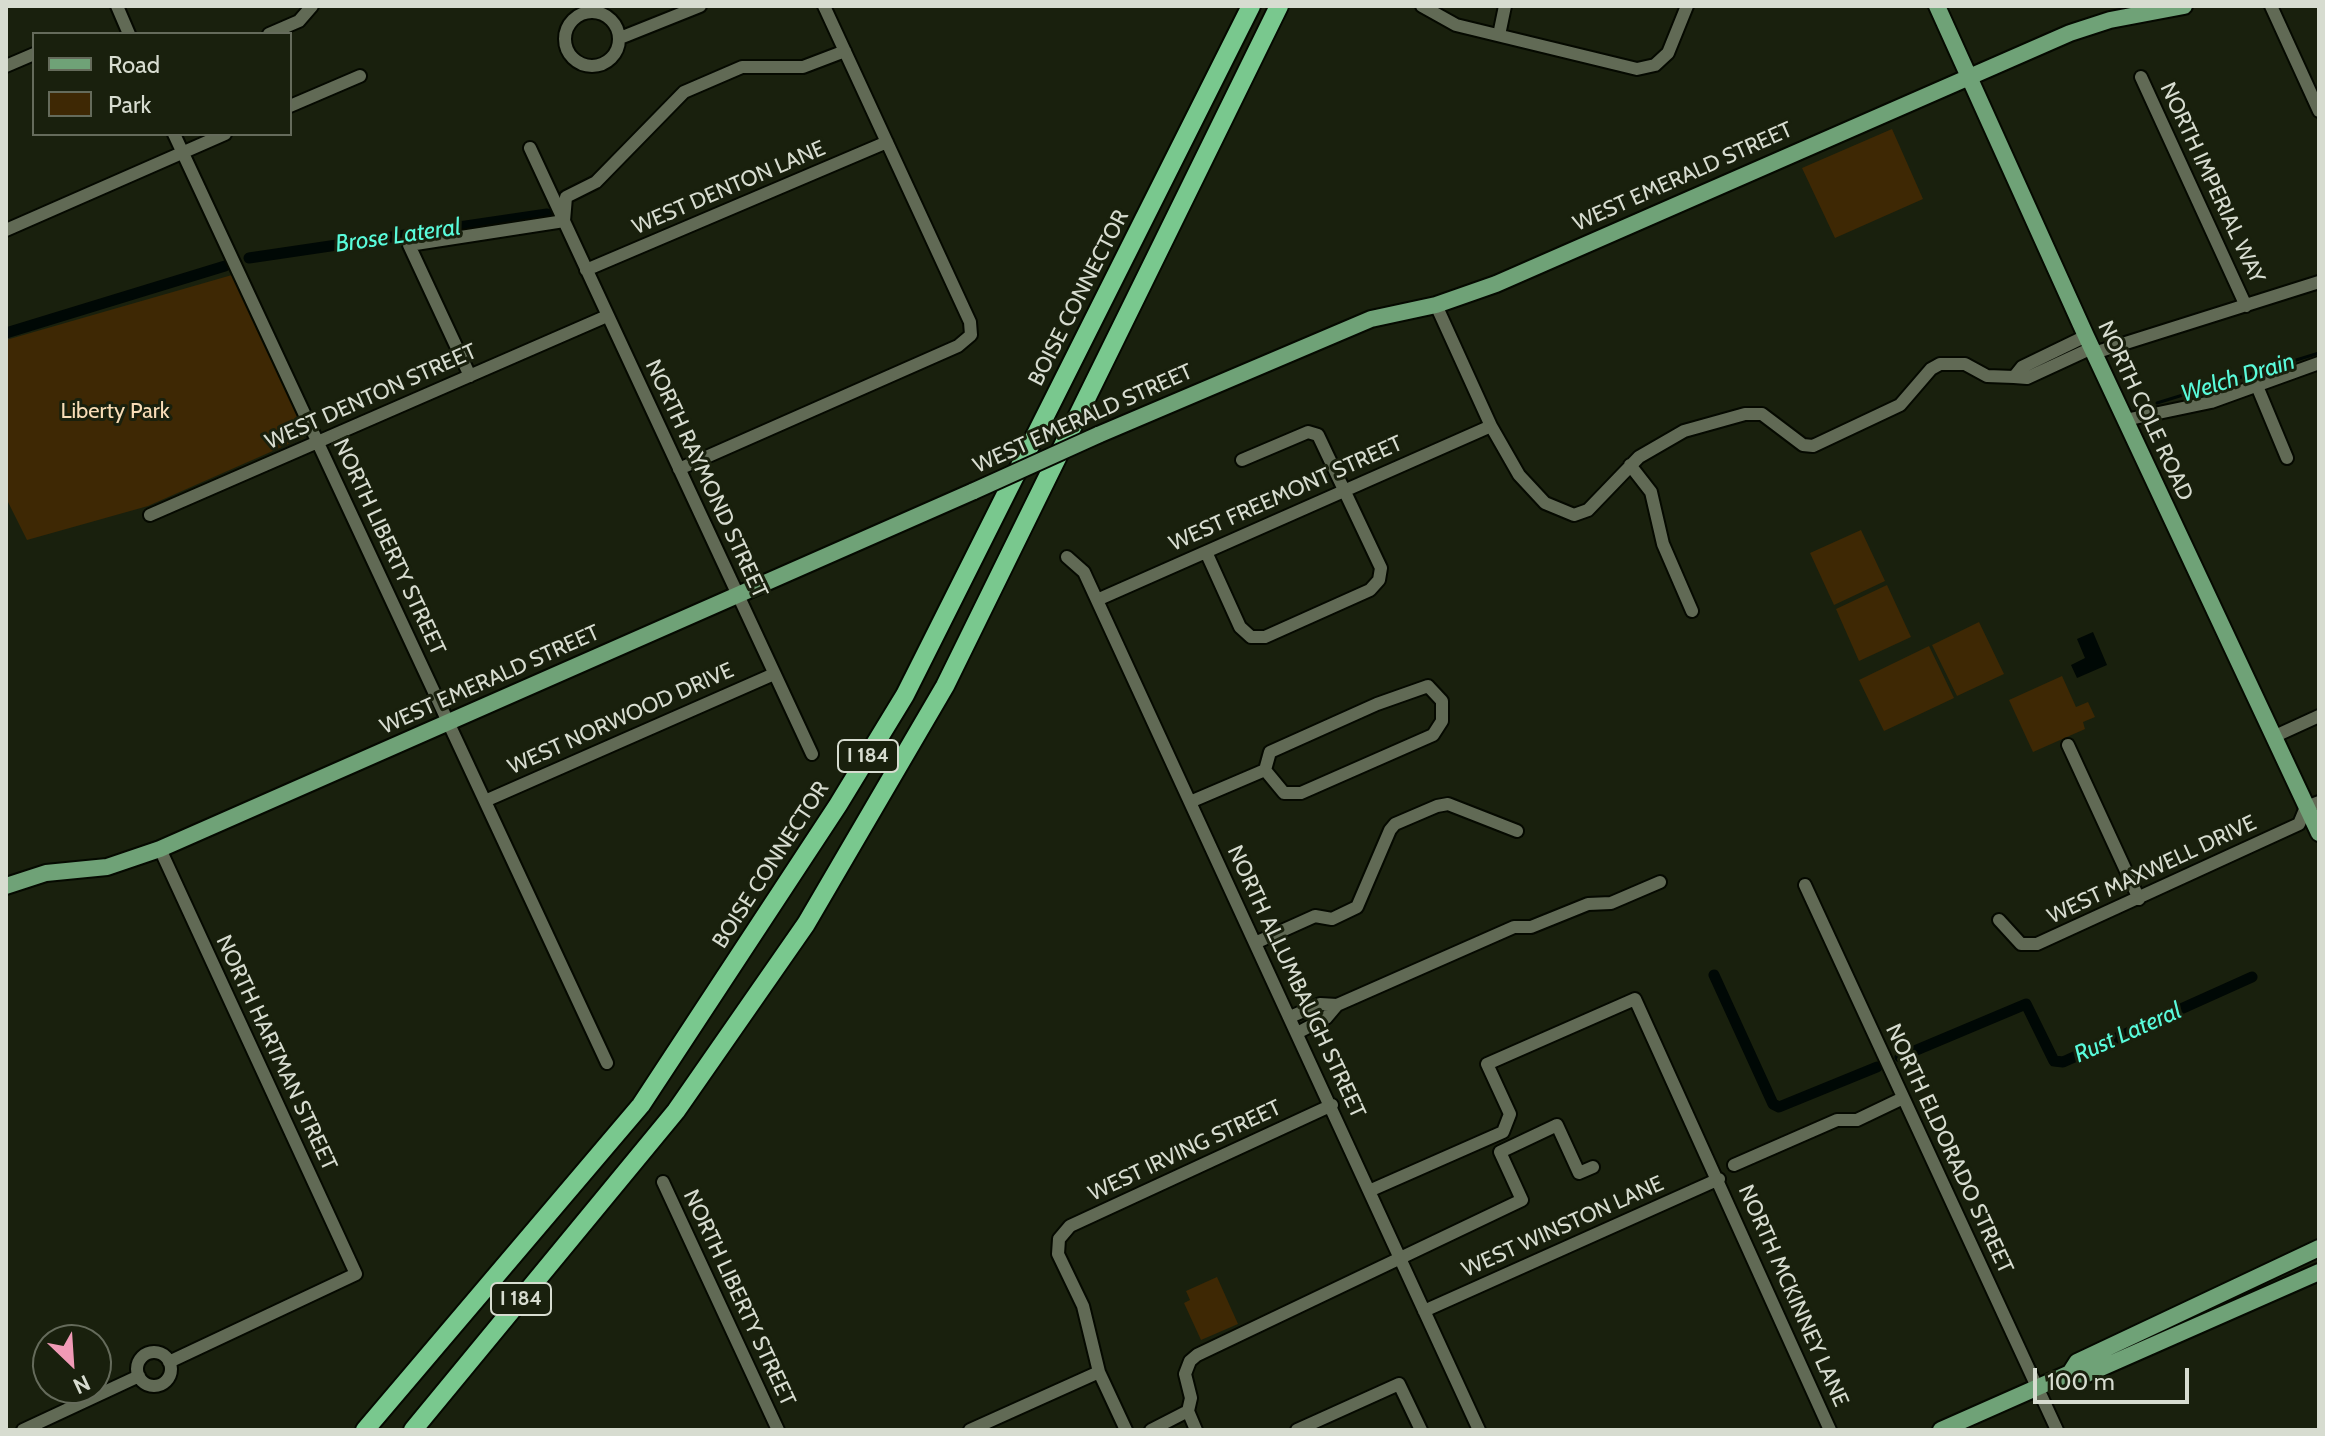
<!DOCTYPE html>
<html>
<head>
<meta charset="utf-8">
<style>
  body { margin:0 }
  #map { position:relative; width:2325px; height:1436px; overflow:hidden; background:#19200d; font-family:Cabin,sans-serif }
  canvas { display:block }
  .frame { position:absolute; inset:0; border:8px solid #d7dcd0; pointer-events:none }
  .legend { position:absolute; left:32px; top:32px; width:260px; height:104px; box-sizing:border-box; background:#19200d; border:2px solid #656b5b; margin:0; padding:10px 14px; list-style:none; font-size:24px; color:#d7dcd0 }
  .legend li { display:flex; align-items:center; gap:16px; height:40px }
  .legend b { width:40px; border:2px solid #656b5b }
  .north { position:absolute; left:32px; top:1324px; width:80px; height:80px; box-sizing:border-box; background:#19200d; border:2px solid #656b5b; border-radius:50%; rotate:155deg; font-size:22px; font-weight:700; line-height:32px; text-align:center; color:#d7dcd0 }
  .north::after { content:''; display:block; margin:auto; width:28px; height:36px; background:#f09ab6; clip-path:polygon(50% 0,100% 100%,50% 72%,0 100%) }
  .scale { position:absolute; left:2033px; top:1368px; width:156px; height:36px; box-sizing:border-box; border:4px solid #d7dcd0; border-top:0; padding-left:10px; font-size:24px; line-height:28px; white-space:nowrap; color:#d7dcd0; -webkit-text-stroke:6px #19200d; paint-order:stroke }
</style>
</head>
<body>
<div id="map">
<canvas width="2325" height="1436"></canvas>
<div class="frame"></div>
<ul class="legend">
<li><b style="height:10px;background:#6fa277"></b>Road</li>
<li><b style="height:22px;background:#3e2804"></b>Park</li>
</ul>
<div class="north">N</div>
<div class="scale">100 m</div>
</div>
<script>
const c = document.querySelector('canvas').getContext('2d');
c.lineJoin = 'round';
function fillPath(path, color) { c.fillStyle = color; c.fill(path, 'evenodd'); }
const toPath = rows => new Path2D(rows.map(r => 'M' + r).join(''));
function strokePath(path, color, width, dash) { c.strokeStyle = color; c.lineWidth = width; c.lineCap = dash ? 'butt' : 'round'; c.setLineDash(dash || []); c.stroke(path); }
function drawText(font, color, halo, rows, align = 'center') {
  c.font = font + ' Cabin,sans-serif'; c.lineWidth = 6; c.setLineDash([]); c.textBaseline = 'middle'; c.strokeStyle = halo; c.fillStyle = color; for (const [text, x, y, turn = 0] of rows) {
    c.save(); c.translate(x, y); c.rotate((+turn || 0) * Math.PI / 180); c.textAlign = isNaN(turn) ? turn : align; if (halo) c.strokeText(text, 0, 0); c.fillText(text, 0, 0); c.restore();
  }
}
fillPath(toPath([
  [1892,129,1923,199,1835,238,1802,168],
  [232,275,309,435,148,506,27,540,6,498,6,340],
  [1861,530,1885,581,1834,605,1810,553],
  [1887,585,1911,637,1859,661,1836,609],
  [1979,622,2004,674,1957,696,1932,645],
  [1929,646,1954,698,1884,731,1859,680],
  [2062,676,2076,707,2088,702,2095,717,2083,722,2085,729,2033,752,2009,700],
  [1217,1277,1238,1324,1201,1340,1184,1303,1190,1300,1186,1291]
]), '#3e2804');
fillPath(toPath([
  [2093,632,2107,665,2077,678,2071,665,2085,658,2077,639]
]), '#000805');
strokePath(toPath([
  [2157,403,2319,353]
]), '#000805', 3);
strokePath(toPath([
  [249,258,547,214],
  [6,333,225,266],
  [1714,975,1773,1104,1779,1107,1877,1067],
  [1900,1057,2026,1004,2054,1061,2063,1062,2252,977]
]), '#000805', 11);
const minor = toPath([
  [117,6,129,34],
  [1422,6,1456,25,1637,69,1655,65,1668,53,1687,6],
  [2271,6,2319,111],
  '565 39a27 27 0 1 1 54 0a27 27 0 1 1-54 0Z',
  [269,34,299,21,312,6],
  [1499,35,1505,6],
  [620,38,700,6],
  [6,66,34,54],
  [2141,77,2246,306],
  [290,106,360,76],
  [174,134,607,1063],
  [530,148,812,754],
  [6,230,225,134],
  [586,270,887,142],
  [1436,305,1491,426,1519,475,1545,503,1574,515,1588,510,1639,457,1684,431,1745,414,1762,414,1803,445,1813,446,1900,405,1931,369,1940,364,1965,364,1987,376,2014,377],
  [2086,336,2022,367,2014,377,2027,378,2092,348],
  [2094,353,2319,282],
  [470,376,409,245,564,221,566,197,596,182,684,92,742,67,803,67,845,51],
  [2257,386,2287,458],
  [2125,420,2211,402,2319,363],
  [1630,465,1651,492,1663,544,1692,611],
  [679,469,958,346,971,335,970,322,824,6],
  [150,515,607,316],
  [1206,552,1240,627,1251,637,1265,637,1370,590,1379,580,1381,568,1318,435,1308,432,1242,460],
  [1067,557,1084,572,1479,1430],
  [1097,600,1491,426],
  [1428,686,1442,701,1442,721,1433,735,1301,793,1284,793,1265,770,1270,752,1377,704,1428,686],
  [2273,737,2319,716],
  [2068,745,2139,899],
  [485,801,774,674],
  [1190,802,1265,770],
  [160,849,356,1274,169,1362],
  [1805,885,2057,1430],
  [1999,920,2021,944,2037,944,2299,824,2306,807,2319,802],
  [1255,943,1315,916,1332,919,1357,907,1390,830,1395,824,1437,806,1448,804,1517,831],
  [1337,1005,1514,927,1531,927,1588,904,1611,903,1660,882],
  [1290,1017,1320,1004,1337,1005,1326,1018,1297,1033],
  [1734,1165,1837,1120,1857,1120,1903,1098],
  [663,1182,778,1430],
  [1369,1191,1503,1132,1510,1114,1487,1064,1635,999,1830,1430],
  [1424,1311,1719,1179],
  '137 1369a17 17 0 1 1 34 0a17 17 0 1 1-34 0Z',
  [1188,1411,1196,1430],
  [23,1430,139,1376],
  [970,1430,1099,1372],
  [1126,1430,1099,1372,1083,1306,1058,1254,1059,1239,1070,1226,1332,1105],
  [1151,1430,1188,1411,1191,1398,1185,1374,1190,1361,1197,1355,1522,1200,1500,1152,1557,1125,1579,1173,1593,1167],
  [1297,1430,1399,1384,1421,1430]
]);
const major = toPath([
  [1937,6,2086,336,2319,833],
  [1098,435,1371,319,1436,305,1496,284,2070,33,2110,20,2184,6],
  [6,886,46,873,107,867,160,849,974,491],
  [2070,1373,2077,1362,2319,1248],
  [1941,1430,2070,1373,2085,1375,2319,1272]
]);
const highway = toPath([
  [365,1430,641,1105,838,805,905,695,1251,6],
  [413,1430,676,1111,806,924,945,686,1279,6]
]);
strokePath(minor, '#050900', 16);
strokePath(major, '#050900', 20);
strokePath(highway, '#050900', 22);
strokePath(minor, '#616a55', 12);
strokePath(major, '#6fa277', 16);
strokePath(highway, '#79c88e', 18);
const majorBridge = toPath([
  [974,491,1098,435]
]);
strokePath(majorBridge, '#050900', 20, []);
strokePath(majorBridge, '#6fa277', 16);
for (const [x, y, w] of [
  [868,756,60],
  [521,1299,60]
]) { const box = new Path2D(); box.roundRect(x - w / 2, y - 16, w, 32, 6); c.fillStyle = '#19200d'; c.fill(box); strokePath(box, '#d7dcd0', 2); }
drawText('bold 20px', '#d7dcd0', null, [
  ["I 184",868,756],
  ["I 184",521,1299]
]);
drawText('22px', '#d7dcd0', '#19200d', [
  ["WEST EMERALD STREET",1683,177,-24],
  ["NORTH IMPERIAL WAY",2212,183,65],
  ["WEST DENTON LANE",729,188,-23],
  ["BOISE CONNECTOR",1079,298,-63],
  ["WEST DENTON STREET",371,397,-24],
  ["NORTH COLE ROAD",2145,411,65],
  ["WEST EMERALD STREET",1083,419,-24],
  ["NORTH RAYMOND STREET",706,479,65],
  ["WEST FREEMONT STREET",1286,494,-24],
  ["NORTH LIBERTY STREET",389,547,65],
  ["WEST EMERALD STREET",490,680,-24],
  ["WEST NORWOOD DRIVE",621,719,-24],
  ["BOISE CONNECTOR",771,865,-57],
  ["WEST MAXWELL DRIVE",2152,870,-25],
  ["NORTH ALLUMBAUGH STREET",1296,982,65],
  ["NORTH HARTMAN STREET",276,1053,65],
  ["NORTH ELDORADO STREET",1949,1149,65],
  ["WEST IRVING STREET",1185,1151,-25],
  ["WEST WINSTON LANE",1563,1227,-24],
  ["NORTH MCKINNEY LANE",1793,1296,66],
  ["NORTH LIBERTY STREET",739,1298,65]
]);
drawText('22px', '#f7dcb7', '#19200d', [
  ["Liberty Park",115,412]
]);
drawText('italic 24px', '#59fbdb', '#19200d', [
  ["Brose Lateral",398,236,-8],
  ["Welch Drain",2238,378,-17],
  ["Rust Lateral",2128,1033,-24]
]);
</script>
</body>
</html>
